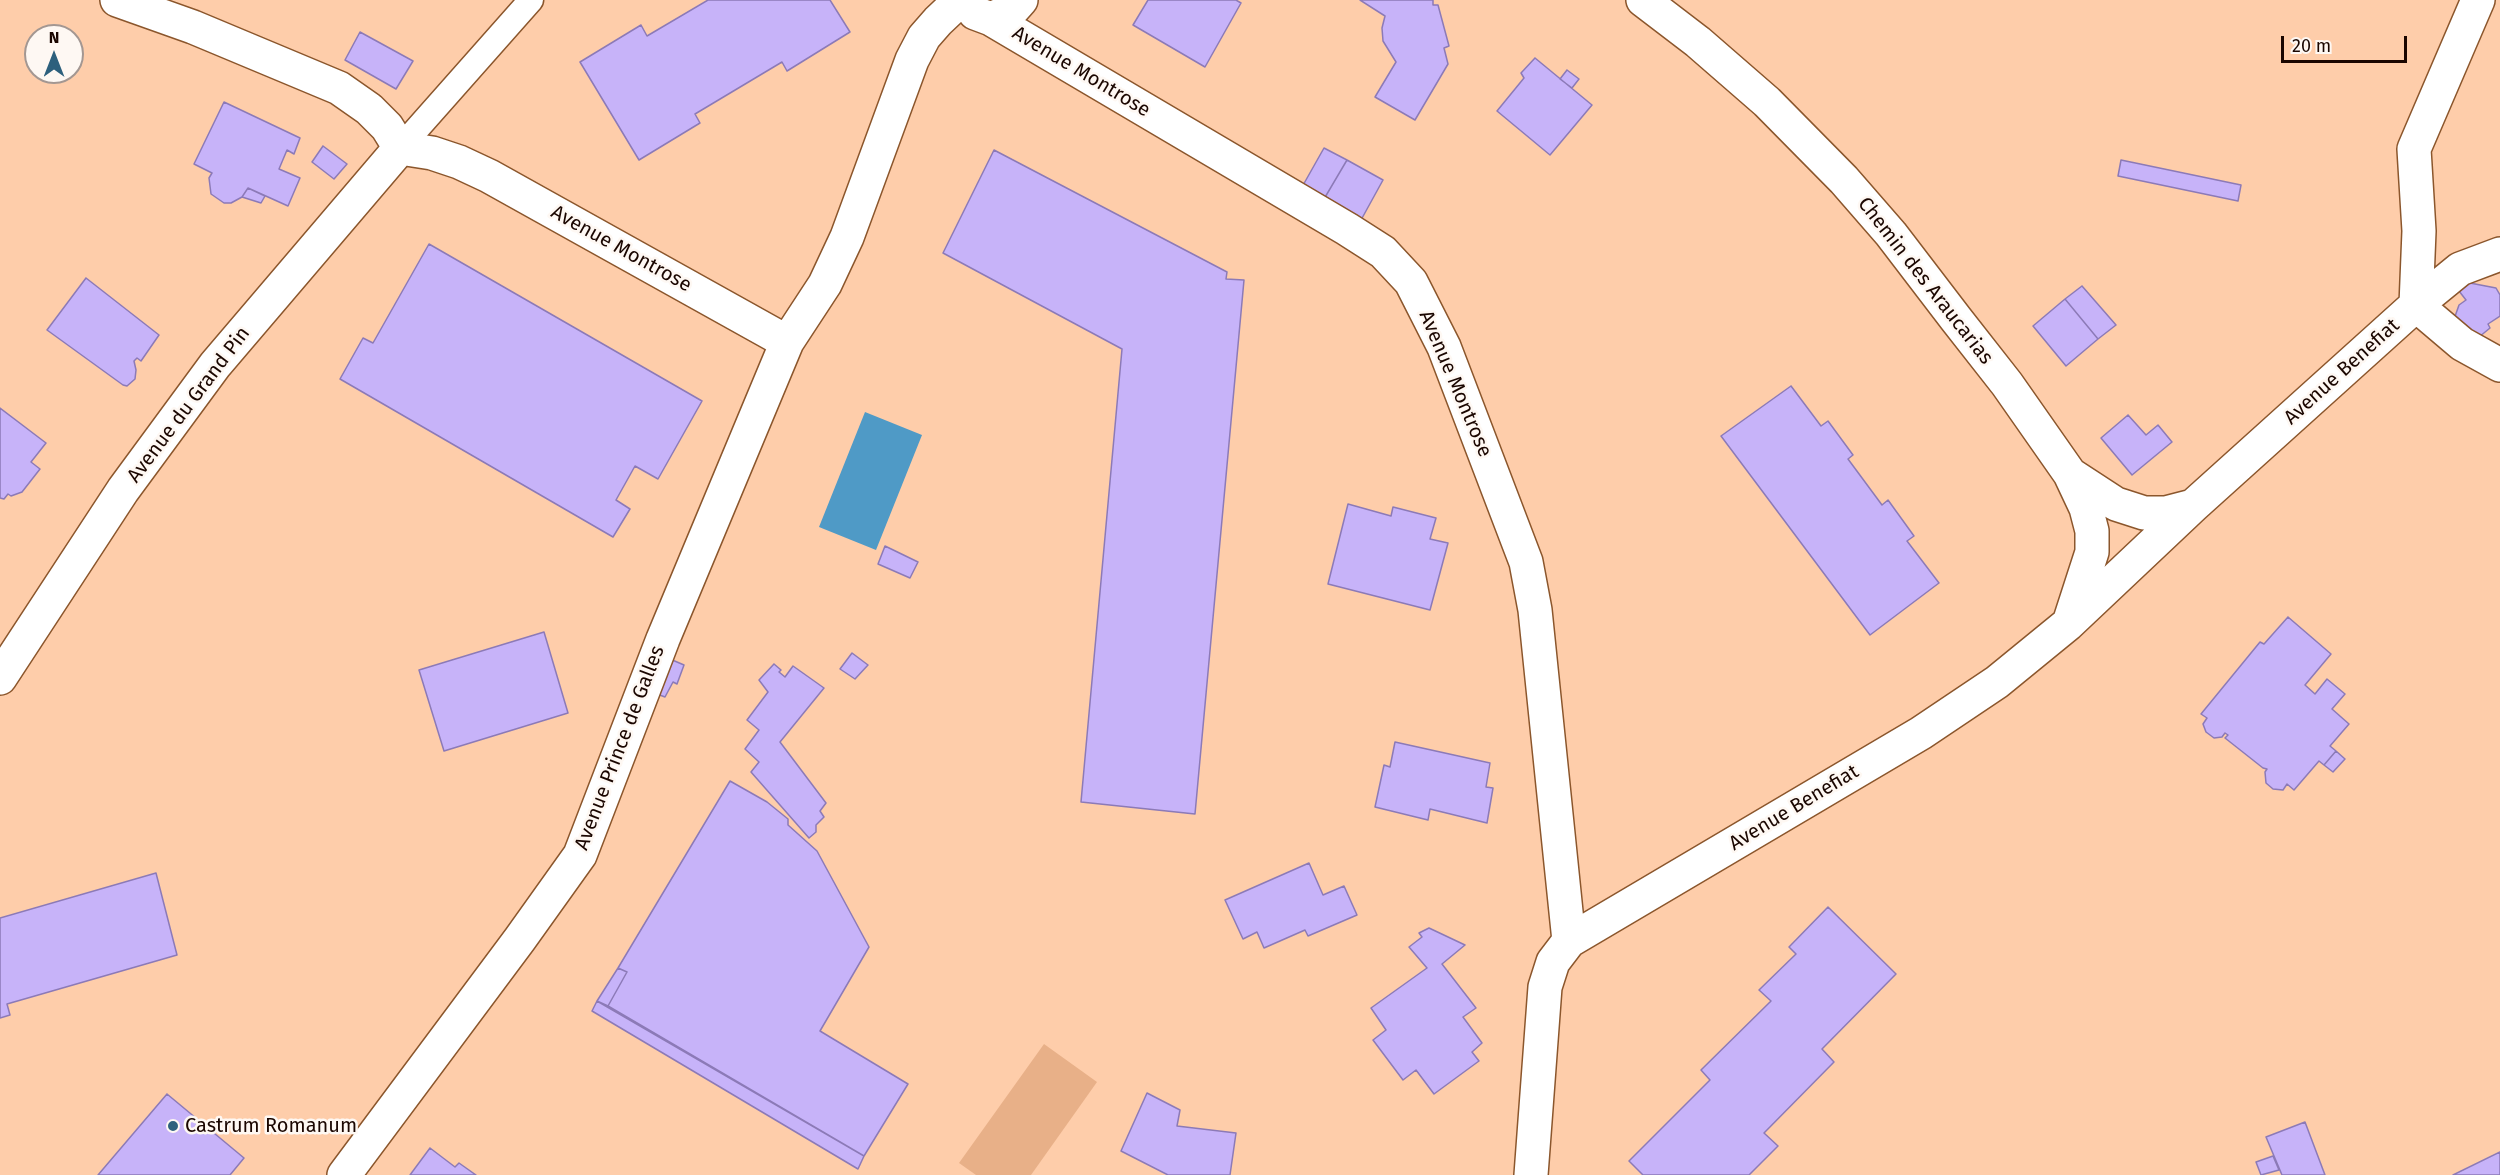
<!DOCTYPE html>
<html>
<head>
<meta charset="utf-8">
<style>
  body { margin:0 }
  #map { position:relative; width:2500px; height:1175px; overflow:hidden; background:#fecdaa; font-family:"Fira Sans",sans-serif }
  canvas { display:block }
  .north { position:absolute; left:24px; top:24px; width:60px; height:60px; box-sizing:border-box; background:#fef8f3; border:2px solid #a39792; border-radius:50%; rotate:0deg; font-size:16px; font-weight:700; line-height:24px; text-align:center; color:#1a0600 }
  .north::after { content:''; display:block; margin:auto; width:21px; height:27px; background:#2d607d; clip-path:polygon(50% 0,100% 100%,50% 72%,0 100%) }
  .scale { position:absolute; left:2281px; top:36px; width:126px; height:27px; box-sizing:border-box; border:3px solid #1a0600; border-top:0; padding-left:8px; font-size:18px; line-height:21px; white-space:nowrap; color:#1a0600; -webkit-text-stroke:4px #fef8f3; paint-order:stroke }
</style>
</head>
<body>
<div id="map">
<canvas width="2500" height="1175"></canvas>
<div class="north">N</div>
<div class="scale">20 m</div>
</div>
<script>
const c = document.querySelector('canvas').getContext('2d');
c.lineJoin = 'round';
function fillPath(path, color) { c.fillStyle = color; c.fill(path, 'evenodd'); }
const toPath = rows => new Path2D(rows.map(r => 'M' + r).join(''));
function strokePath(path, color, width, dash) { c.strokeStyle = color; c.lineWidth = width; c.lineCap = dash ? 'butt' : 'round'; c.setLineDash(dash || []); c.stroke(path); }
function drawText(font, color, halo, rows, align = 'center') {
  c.font = font + ' "Fira Sans",sans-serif'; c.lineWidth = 5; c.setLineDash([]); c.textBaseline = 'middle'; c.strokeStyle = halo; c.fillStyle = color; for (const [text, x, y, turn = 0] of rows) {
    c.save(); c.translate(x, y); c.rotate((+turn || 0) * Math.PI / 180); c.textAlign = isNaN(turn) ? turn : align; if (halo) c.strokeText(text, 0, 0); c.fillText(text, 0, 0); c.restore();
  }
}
fillPath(toPath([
  [1044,1044,1097,1082,1031,1175,976,1175,959,1163]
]), '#e8b088');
fillPath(toPath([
  [865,412,922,435,876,550,819,527]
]), '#4f9ac6');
const building = toPath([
  [708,0,830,0,850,32,787,71,782,62,695,114,700,123,639,160,580,62,641,25,647,36,708,0],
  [1148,0,1236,0,1241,3,1205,67,1133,25,1148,0],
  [1360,0,1433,0,1433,5,1438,5,1449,46,1444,48,1448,64,1415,120,1375,97,1396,62,1383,41,1382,28,1385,16,1360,0],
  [360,32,413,61,396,89,345,60,360,32],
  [1535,58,1592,105,1550,155,1497,111,1524,78,1521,73,1535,58],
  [1567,70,1579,79,1572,88,1560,79,1567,70],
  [224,102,300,138,294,154,287,150,279,169,300,178,288,206,248,188,242,197,231,203,224,203,211,194,209,178,212,173,194,164,224,102],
  [323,146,347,164,334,179,312,162,323,146],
  [1324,148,1347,160,1324,199,1302,187,1324,148],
  [994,150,1227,272,1226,279,1244,280,1195,814,1081,802,1122,349,943,253,994,150],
  [1347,160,1383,180,1361,220,1324,199,1347,160],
  [2121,160,2241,185,2238,201,2118,176,2121,160],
  [248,188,265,196,261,203,242,197,248,188],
  [429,244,702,401,658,479,635,466,616,500,630,509,613,537,340,379,363,338,373,343,429,244],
  [86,278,159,335,141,361,137,358,134,361,136,370,135,379,127,386,123,385,47,330,86,278],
  [2470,283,2496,288,2500,295,2500,316,2488,324,2490,328,2479,337,2452,325,2459,305,2466,300,2459,291,2470,283],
  [2082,286,2116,325,2098,339,2065,299,2082,286],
  [2065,299,2098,339,2066,366,2033,326,2065,299],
  [1791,386,1821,426,1828,421,1853,455,1848,459,1882,505,1888,500,1914,536,1907,541,1939,583,1870,635,1721,436,1791,386],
  [0,408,46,443,31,462,40,469,22,492,11,496,8,494,4,499,0,498,0,408],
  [2128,415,2146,435,2158,425,2172,442,2132,475,2101,438,2128,415],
  [1348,504,1391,516,1393,507,1436,518,1430,539,1448,543,1430,610,1328,584,1348,504],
  [885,546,918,562,910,578,878,564,885,546],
  [2288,617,2331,654,2305,685,2315,694,2327,679,2345,694,2332,709,2349,724,2330,746,2336,751,2324,765,2319,761,2294,790,2287,784,2283,790,2273,789,2266,783,2265,772,2267,769,2263,768,2225,738,2228,735,2225,733,2222,737,2214,738,2206,732,2203,724,2207,718,2201,714,2260,642,2264,644,2288,617],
  [544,632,568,713,444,751,419,670,544,632],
  [852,653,868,665,855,679,840,669,852,653],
  [670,659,684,665,677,684,673,682,665,697,657,694,670,659],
  [774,664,781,670,779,672,785,677,793,666,824,688,780,742,826,803,820,811,824,817,816,825,816,832,809,838,751,772,759,762,745,749,759,730,747,720,768,692,759,680,774,664],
  [1395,742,1490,763,1486,787,1493,788,1487,823,1430,809,1428,820,1375,807,1384,765,1390,767,1395,742],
  [2336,751,2345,759,2333,772,2324,765,2336,751],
  [730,781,767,802,788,819,788,825,817,851,869,947,820,1031,908,1084,864,1156,608,1006,627,972,618,968,730,781],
  [1309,863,1323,895,1344,886,1357,915,1308,936,1305,930,1264,948,1257,932,1243,939,1225,900,1309,863],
  [156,873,177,955,7,1004,10,1015,0,1018,0,918,156,873],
  [1828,907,1896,974,1822,1049,1834,1062,1764,1133,1778,1146,1749,1175,1643,1175,1629,1161,1710,1080,1701,1070,1771,1001,1759,990,1796,954,1789,947,1828,907],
  [1429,928,1465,945,1442,964,1476,1008,1463,1017,1482,1043,1472,1052,1479,1061,1434,1094,1416,1070,1403,1080,1373,1040,1386,1030,1371,1008,1427,968,1409,947,1422,937,1419,933,1429,928],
  [618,968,627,972,608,1006,597,1001,618,968],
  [597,1001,864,1156,858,1169,592,1011,597,1001],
  [1147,1093,1180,1110,1177,1126,1236,1133,1230,1175,1168,1175,1121,1151,1147,1093],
  [167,1094,244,1158,230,1175,98,1175,167,1094],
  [2305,1122,2325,1175,2282,1175,2266,1137,2305,1122],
  [430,1148,455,1167,459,1163,476,1175,410,1175,430,1148],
  [2500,1152,2500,1175,2453,1175,2500,1152],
  [2273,1156,2279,1170,2261,1175,2256,1162,2273,1156]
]);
fillPath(building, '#c7b3f9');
strokePath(building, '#8c7ab7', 1.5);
const lane = toPath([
  [400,148,531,0]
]);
const street = toPath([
  [117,0,193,27,339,88,369,109,387,127,400,148,432,153,459,162,489,176,787,342],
  [1643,0,1698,42,1767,102,1844,180,1891,234,1956,319,2007,384,2070,474,2086,508,2092,531,2092,552,2070,620],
  [2478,0,2414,149,2419,231,2416,305,2462,344,2500,365],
  [975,13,991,19,1013,9,1021,0],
  [991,19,1347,229,1383,252,1411,282,1444,347,1526,562,1535,610,1569,941],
  [2070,474,2116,504,2144,513,2166,513,2193,506],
  [0,678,123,490,215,365,400,148],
  [344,1175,520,939,580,855,663,639,787,342,825,284,847,237,912,60,924,37,938,21,956,4],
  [1531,1175,1545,987,1553,962,1569,941,1921,733,1997,682,2068,624,2193,506,2416,305,2460,269,2500,254]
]);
strokePath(lane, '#8b562c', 27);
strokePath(street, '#8b562c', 36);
strokePath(lane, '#fff', 24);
strokePath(street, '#fff', 33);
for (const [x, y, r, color] of [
  [173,1126,6,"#2d607d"]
]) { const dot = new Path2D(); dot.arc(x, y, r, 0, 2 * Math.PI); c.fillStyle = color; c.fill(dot); strokePath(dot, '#fef8f3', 2); }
drawText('20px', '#1a0600', '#fef8f3', [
  ["Avenue Montrose",1081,72,31],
  ["Avenue Montrose",621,249,29],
  ["Chemin des Araucarias",1925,281,52],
  ["Avenue Benefiat",2342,372,-42],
  ["Avenue Montrose",1455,384,67],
  ["Avenue du Grand Pin",189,405,-53],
  ["Avenue Prince de Galles",620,748,-69],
  ["Avenue Benefiat",1794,808,-31]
]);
drawText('20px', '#1a0600', '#fef8f3', [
  ["Castrum Romanum",185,1126]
], 'left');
</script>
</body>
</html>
